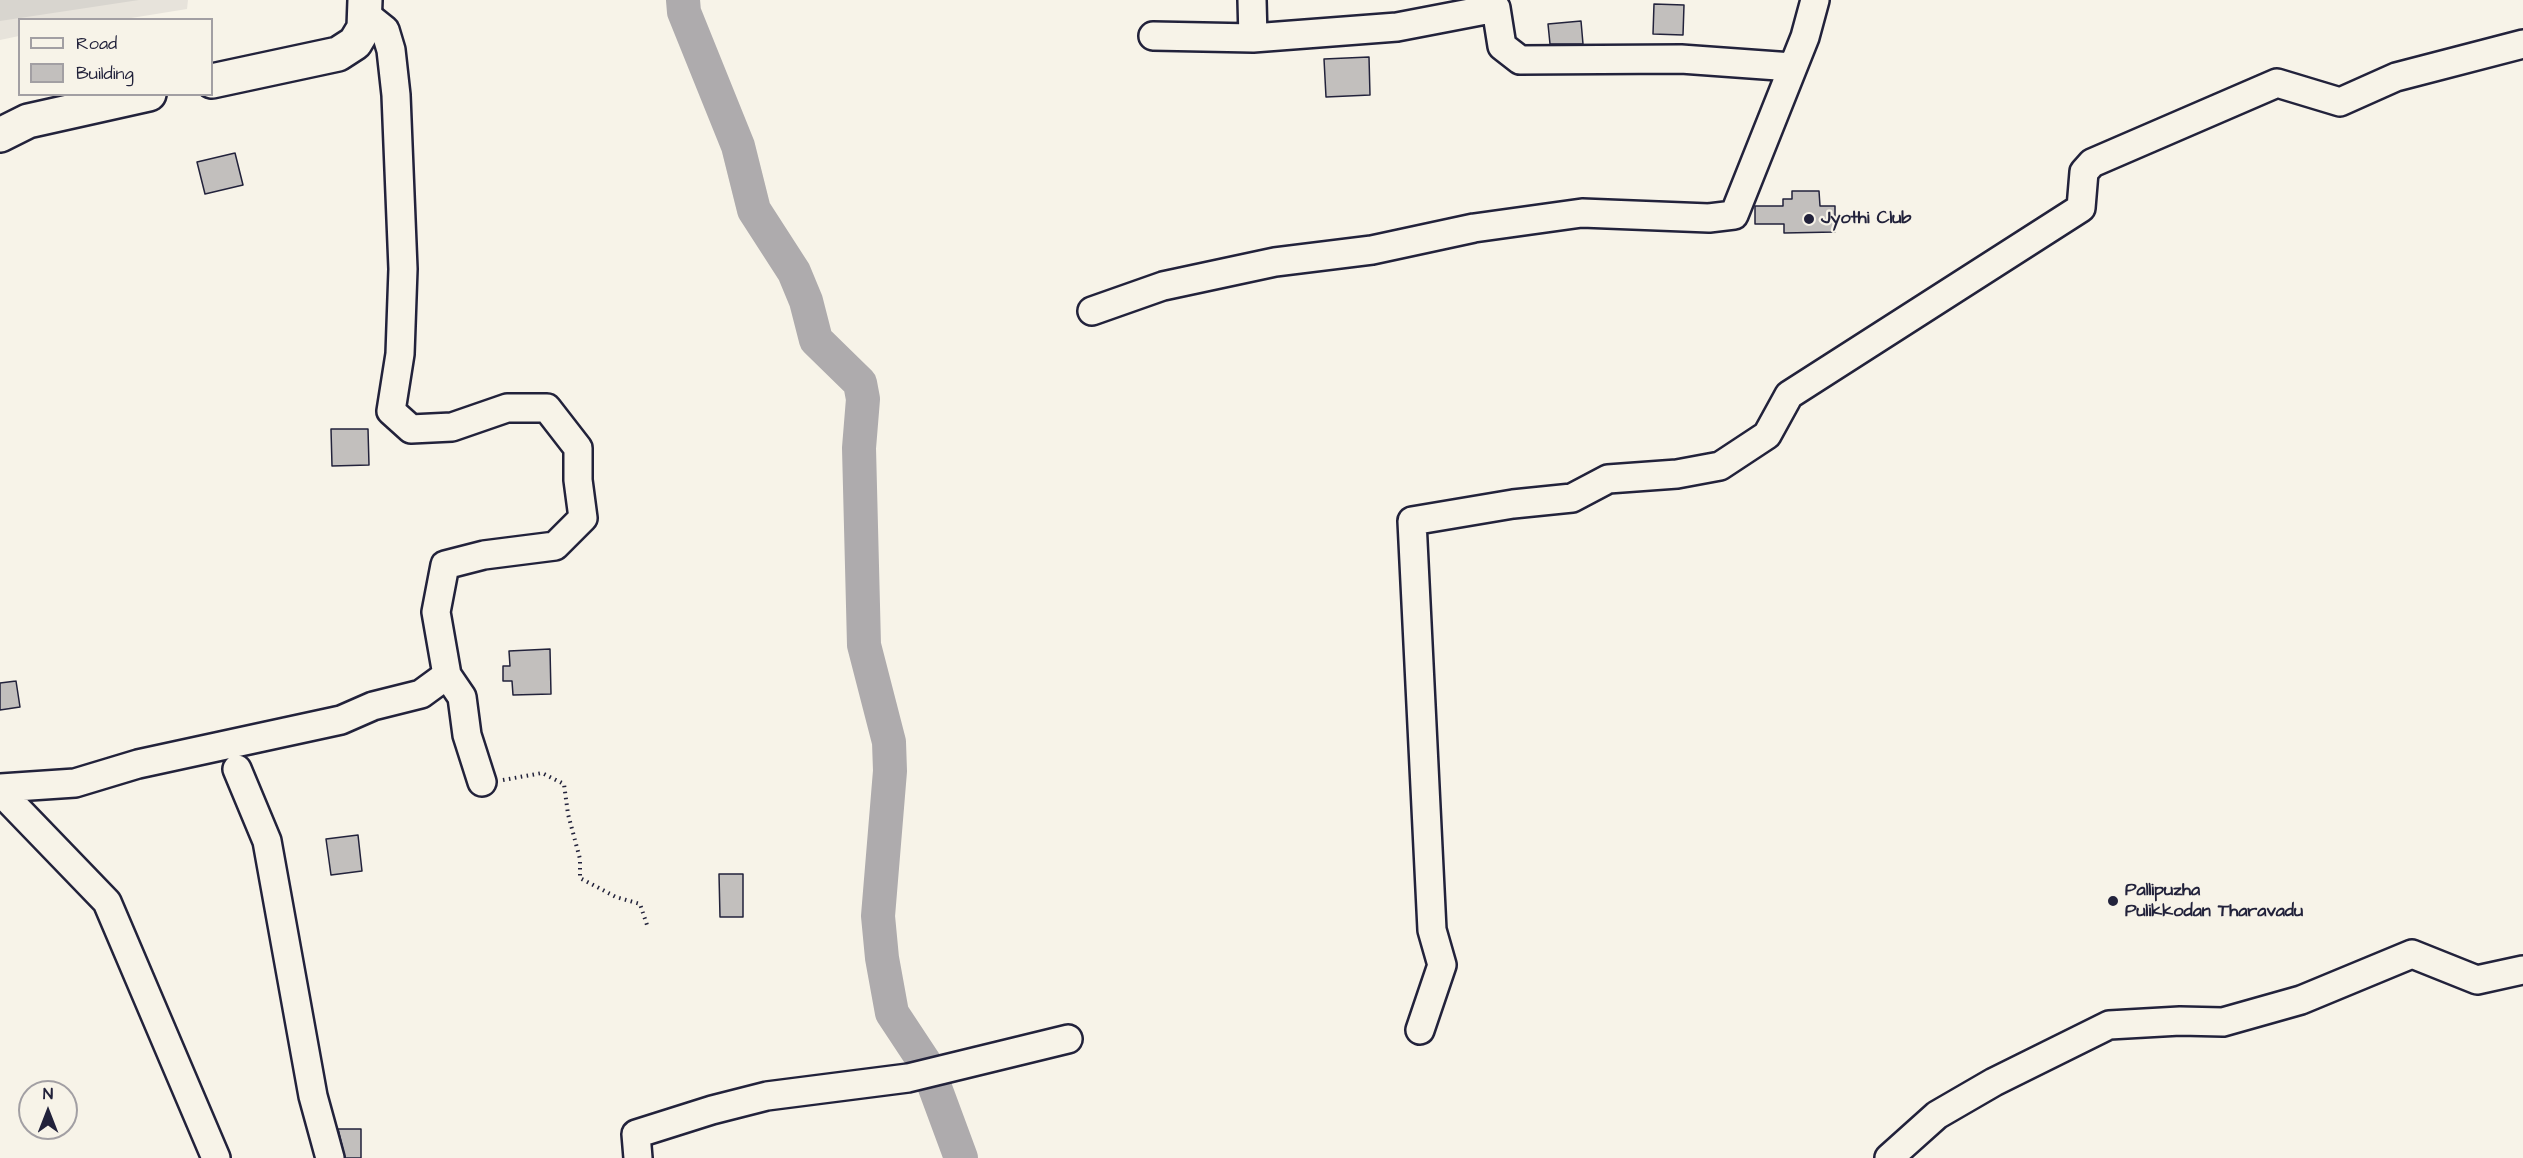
<!DOCTYPE html>
<html>
<head>
<meta charset="utf-8">
<style>
  body { margin:0 }
  #map { position:relative; width:2523px; height:1158px; overflow:hidden; background:#f7f3e8; font-family:"Architects Daughter",sans-serif }
  canvas { display:block }
  .legend { position:absolute; left:18px; top:18px; width:195px; height:78px; box-sizing:border-box; background:#f7f3e8; border:2px solid #a29fa3; margin:0; padding:8px 10px; list-style:none; font-size:18px; color:#22223b }
  .legend li { display:flex; align-items:center; gap:12px; height:30px }
  .legend b { width:30px; border:2px solid #a29fa3 }
  .north { position:absolute; left:18px; top:1080px; width:60px; height:60px; box-sizing:border-box; background:#f7f3e8; border:2px solid #a29fa3; border-radius:50%; rotate:0deg; font-size:16px; font-weight:700; line-height:24px; text-align:center; color:#22223b }
  .north::after { content:''; display:block; margin:auto; width:21px; height:27px; background:#22223b; clip-path:polygon(50% 0,100% 100%,50% 72%,0 100%) }
</style>
</head>
<body>
<div id="map">
<canvas width="2523" height="1158"></canvas>
<ul class="legend">
<li><b style="height:8px;background:#f7f3e8"></b>Road</li>
<li><b style="height:16px;background:#c2bfbd"></b>Building</li>
</ul>
<div class="north">N</div>
</div>
<script>
const c = document.querySelector('canvas').getContext('2d');
c.lineJoin = 'round';
function fillPath(path, color) { c.fillStyle = color; c.fill(path, 'evenodd'); }
const toPath = rows => new Path2D(rows.map(r => 'M' + r).join(''));
function strokePath(path, color, width, dash) { c.strokeStyle = color; c.lineWidth = width; c.lineCap = dash ? 'butt' : 'round'; c.setLineDash(dash || []); c.stroke(path); }
function drawText(font, color, halo, rows, align = 'center') {
  c.font = font + ' "Architects Daughter",sans-serif'; c.lineWidth = 4.5; c.setLineDash([]); c.textBaseline = 'middle'; c.strokeStyle = halo; c.fillStyle = color; for (const [text, x, y, turn = 0] of rows) {
    c.save(); c.translate(x, y); c.rotate((+turn || 0) * Math.PI / 180); c.textAlign = isNaN(turn) ? turn : align; if (halo) c.strokeText(text, 0, 0); c.fillText(text, 0, 0); c.restore();
  }
}
fillPath(toPath([
  [0,0,188,0,187,9,125,19,20,20,19,36,0,40]
]), '#e7e3db');
fillPath(toPath([
  [0,0,139,0,0,21]
]), '#d8d5cf');
strokePath(toPath([
  [683,0,684,12,738,146,754,210,794,272,806,301,816,340,860,383,863,399,859,448,864,645,889,742,890,771,878,916,882,958,892,1013,927,1066,961,1158]
]), '#aeabad', 34);
const building = toPath([
  [1654,4,1684,5,1683,35,1653,34,1654,4],
  [1581,21,1583,44,1550,44,1548,24,1581,21],
  [1369,57,1370,95,1326,97,1324,59,1369,57],
  [235,153,243,185,205,194,197,162,235,153],
  [1792,191,1819,191,1820,206,1835,206,1835,232,1784,233,1784,224,1755,224,1755,206,1783,206,1783,199,1792,199,1792,191],
  [331,429,368,429,369,465,332,466,331,429],
  [550,649,551,694,513,695,512,681,503,681,503,666,510,666,509,651,550,649],
  [16,681,20,707,0,710,0,683,16,681],
  [358,835,362,871,331,875,326,839,358,835],
  [719,874,743,874,743,917,720,917,719,874],
  [338,1129,361,1129,361,1158,345,1158,338,1129]
]);
fillPath(building, '#c2bfbd');
strokePath(building, '#22223b', 1.5);
const minor = toPath([
  [1252,0,1253,38],
  [1153,36,1253,38,1397,27,1496,8,1502,46,1520,60,1681,59,1792,67],
  [1092,311,1163,286,1275,262,1372,250,1474,228,1582,213,1709,218,1734,215,1805,37,1815,0],
  [447,675,462,697,467,735,482,782],
  [237,769,267,841,313,1096,330,1158],
  [0,788,75,783,138,764,341,720,373,706,421,694,447,675,436,612,445,565,484,555,555,546,583,518,578,480,578,448,547,408,507,408,452,427,411,429,391,411,400,354,403,269,396,95,391,50,385,30,365,14],
  [0,791,107,902,216,1158],
  [1420,1030,1442,965,1432,930,1412,521,1513,504,1572,498,1608,479,1677,474,1720,466,1767,435,1789,395,2081,208,2084,172,2092,163,2277,83,2340,102,2396,77,2523,44],
  [638,1158,636,1134,712,1110,767,1096,908,1078,1068,1039],
  [1889,1158,1937,1115,1994,1082,2109,1025,2180,1021,2223,1022,2301,1000,2412,954,2477,980,2523,970]
]);
const major = toPath([
  [212,81,338,54,355,43,364,28,365,0],
  [0,135,28,121,149,94]
]);
strokePath(minor, '#22223b', 32);
strokePath(major, '#22223b', 38);
strokePath(toPath([
  [503,780,542,773,564,784,568,814,580,859,580,878,616,897,640,904,647,925]
]), '#22223b', 4, [1.5, 4.5]);
strokePath(minor, '#f7f3e8', 27);
strokePath(major, '#f7f3e8', 33);
for (const [x, y, r, color] of [
  [1809,219,6,"#22223b"],
  [2113,901,6,"#22223b"]
]) { const dot = new Path2D(); dot.arc(x, y, r, 0, 2 * Math.PI); c.fillStyle = color; c.fill(dot); strokePath(dot, '#f7f3e8', 2); }
drawText('bold 18px', '#22223b', '#f7f3e8', [
  ["Jyothi Club",1821,219],
  ["Pallipuzha",2125,891],
  ["Pulikkodan Tharavadu",2125,912]
], 'left');
</script>
</body>
</html>
